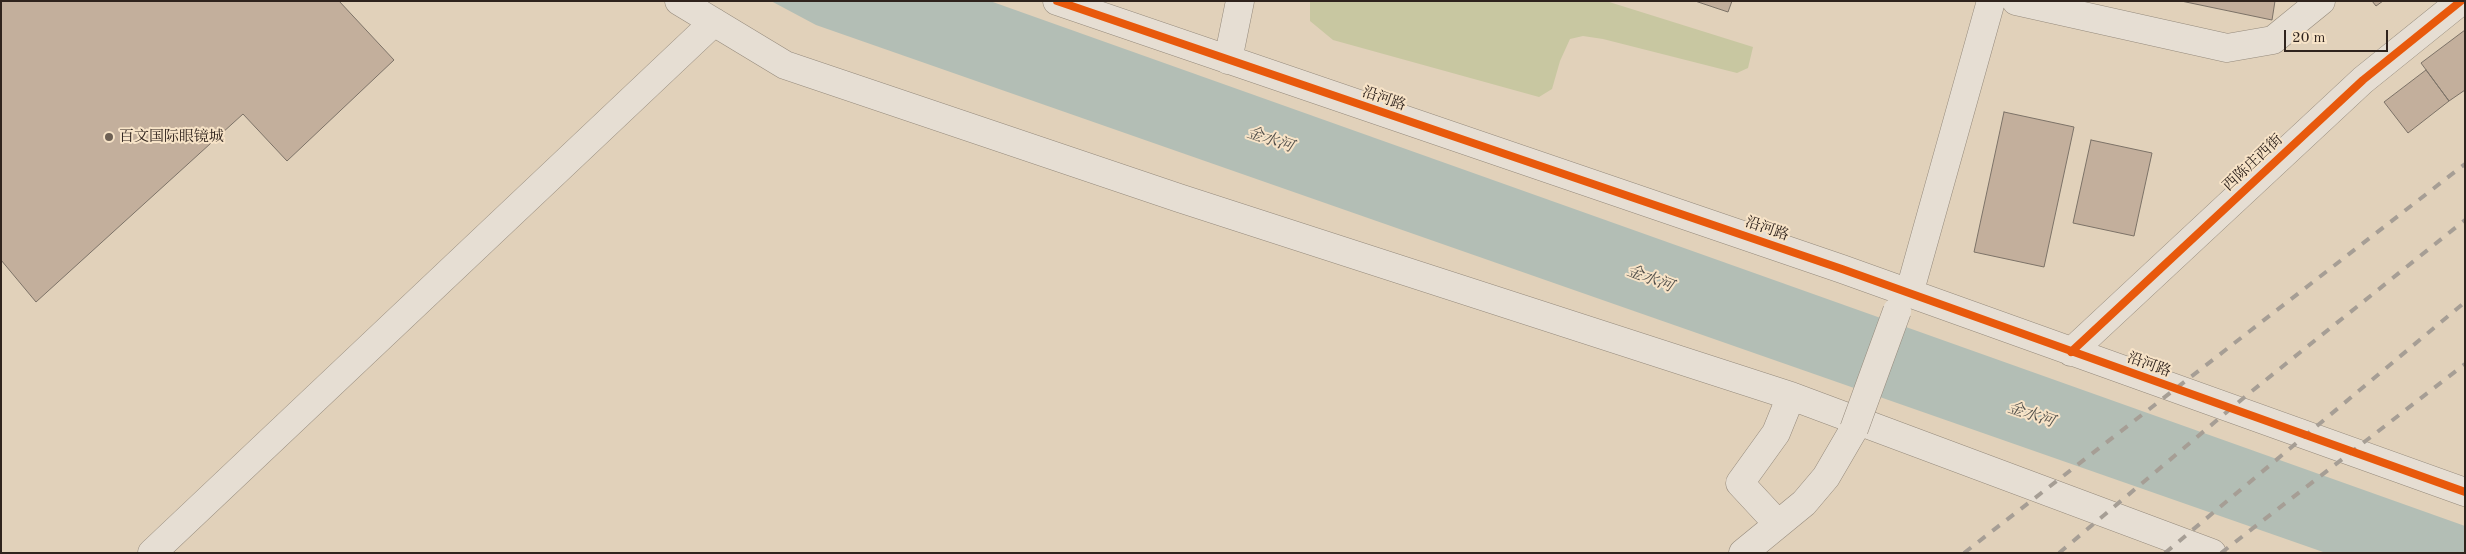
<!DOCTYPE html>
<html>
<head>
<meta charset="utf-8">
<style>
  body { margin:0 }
  #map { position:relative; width:2466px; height:554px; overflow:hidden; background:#e1d1ba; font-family:"Old Standard TT",serif }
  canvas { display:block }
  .frame { position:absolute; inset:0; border:2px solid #2f231d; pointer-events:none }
  .scale { position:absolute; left:2284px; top:30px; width:104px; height:22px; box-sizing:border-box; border:2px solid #2f231d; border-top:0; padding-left:6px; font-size:15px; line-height:18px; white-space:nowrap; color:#2f231d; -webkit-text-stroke:4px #f7e3c7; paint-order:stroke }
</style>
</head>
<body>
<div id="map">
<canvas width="2466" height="554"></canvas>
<div class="frame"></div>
<div class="scale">20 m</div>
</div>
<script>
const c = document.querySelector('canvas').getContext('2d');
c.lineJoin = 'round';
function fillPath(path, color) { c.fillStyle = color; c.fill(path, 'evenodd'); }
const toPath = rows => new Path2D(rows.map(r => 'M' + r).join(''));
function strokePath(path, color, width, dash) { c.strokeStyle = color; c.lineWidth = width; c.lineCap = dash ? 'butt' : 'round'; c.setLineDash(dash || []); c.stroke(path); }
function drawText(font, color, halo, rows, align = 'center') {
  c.font = font + ' "Old Standard TT","Noto Serif SC",serif'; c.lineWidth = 4; c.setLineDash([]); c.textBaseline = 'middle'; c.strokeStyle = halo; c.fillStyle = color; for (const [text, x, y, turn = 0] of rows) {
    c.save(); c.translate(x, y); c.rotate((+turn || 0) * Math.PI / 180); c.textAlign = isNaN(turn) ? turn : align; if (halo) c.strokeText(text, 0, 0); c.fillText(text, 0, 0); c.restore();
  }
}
fillPath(toPath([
  [1310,1,1606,1,1753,47,1748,68,1737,73,1603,39,1583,36,1570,39,1560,61,1552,89,1539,97,1333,40,1310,21]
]), '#c8c7a1');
fillPath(toPath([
  [771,1,990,1,2465,526,2465,553,2326,553,816,25]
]), '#b3beb5');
const building = toPath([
  [1,1,339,1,394,60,287,161,243,114,36,302,1,260,1,1],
  [1695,1,1732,1,1728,12,1695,1],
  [2181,1,2275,1,2272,20,2181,1],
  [2372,1,2383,1,2376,6,2372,1],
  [2465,30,2465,90,2449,101,2421,63,2465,30],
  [2426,70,2449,101,2408,133,2384,102,2426,70],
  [2004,112,2074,127,2044,267,1974,252,2004,112],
  [2091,140,2152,153,2134,236,2073,223,2091,140]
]);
fillPath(building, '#c3af9c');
strokePath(building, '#7c7267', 1);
const minor = toPath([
  [679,1,785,65,1179,198,1791,396,1776,433,1740,483,1778,524],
  [1057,1,1842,269,2465,492],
  [2016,1,2227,48,2273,40,2321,1],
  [1228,60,1240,1],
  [1909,294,1991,1],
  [2071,352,2363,80,2461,1],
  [1791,396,2212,553],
  [152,553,714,22],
  [1743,553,1804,503,1826,477,1854,429]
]);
strokePath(minor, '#958a7c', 29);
strokePath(minor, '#e6ded3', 28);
strokePath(toPath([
  [1964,553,2465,164],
  [2059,553,2247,395,2465,220],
  [2165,553,2465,302],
  [2221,553,2465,364]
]), '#a69e95', 4, [9, 9]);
const minorBridge = toPath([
  [1854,429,1897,311]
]);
strokePath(minorBridge, '#958a7c', 29, []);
strokePath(minorBridge, '#e6ded3', 28);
strokePath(toPath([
  [1057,1,1842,269,2465,492],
  [2071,352,2363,80,2461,1]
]), '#e8590c', 8);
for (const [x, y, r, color] of [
  [109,137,5,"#6d6054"]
]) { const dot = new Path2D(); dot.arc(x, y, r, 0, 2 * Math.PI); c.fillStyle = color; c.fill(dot); strokePath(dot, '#f7e3c7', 2); }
drawText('15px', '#2f231d', '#f7e3c7', [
  ["沿河路",1384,99,19],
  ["西陈庄西街",2253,163,-43],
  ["沿河路",1767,229,19],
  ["沿河路",2149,365,20]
]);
drawText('15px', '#2f231d', '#f7e3c7', [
  ["百文国际眼镜城",119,137]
], 'left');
drawText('italic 16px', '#514f4a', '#f7e3c7', [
  ["金水河",1270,140,19],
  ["金水河",1650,279,21],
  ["金水河",2031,415,19]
]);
</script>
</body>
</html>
